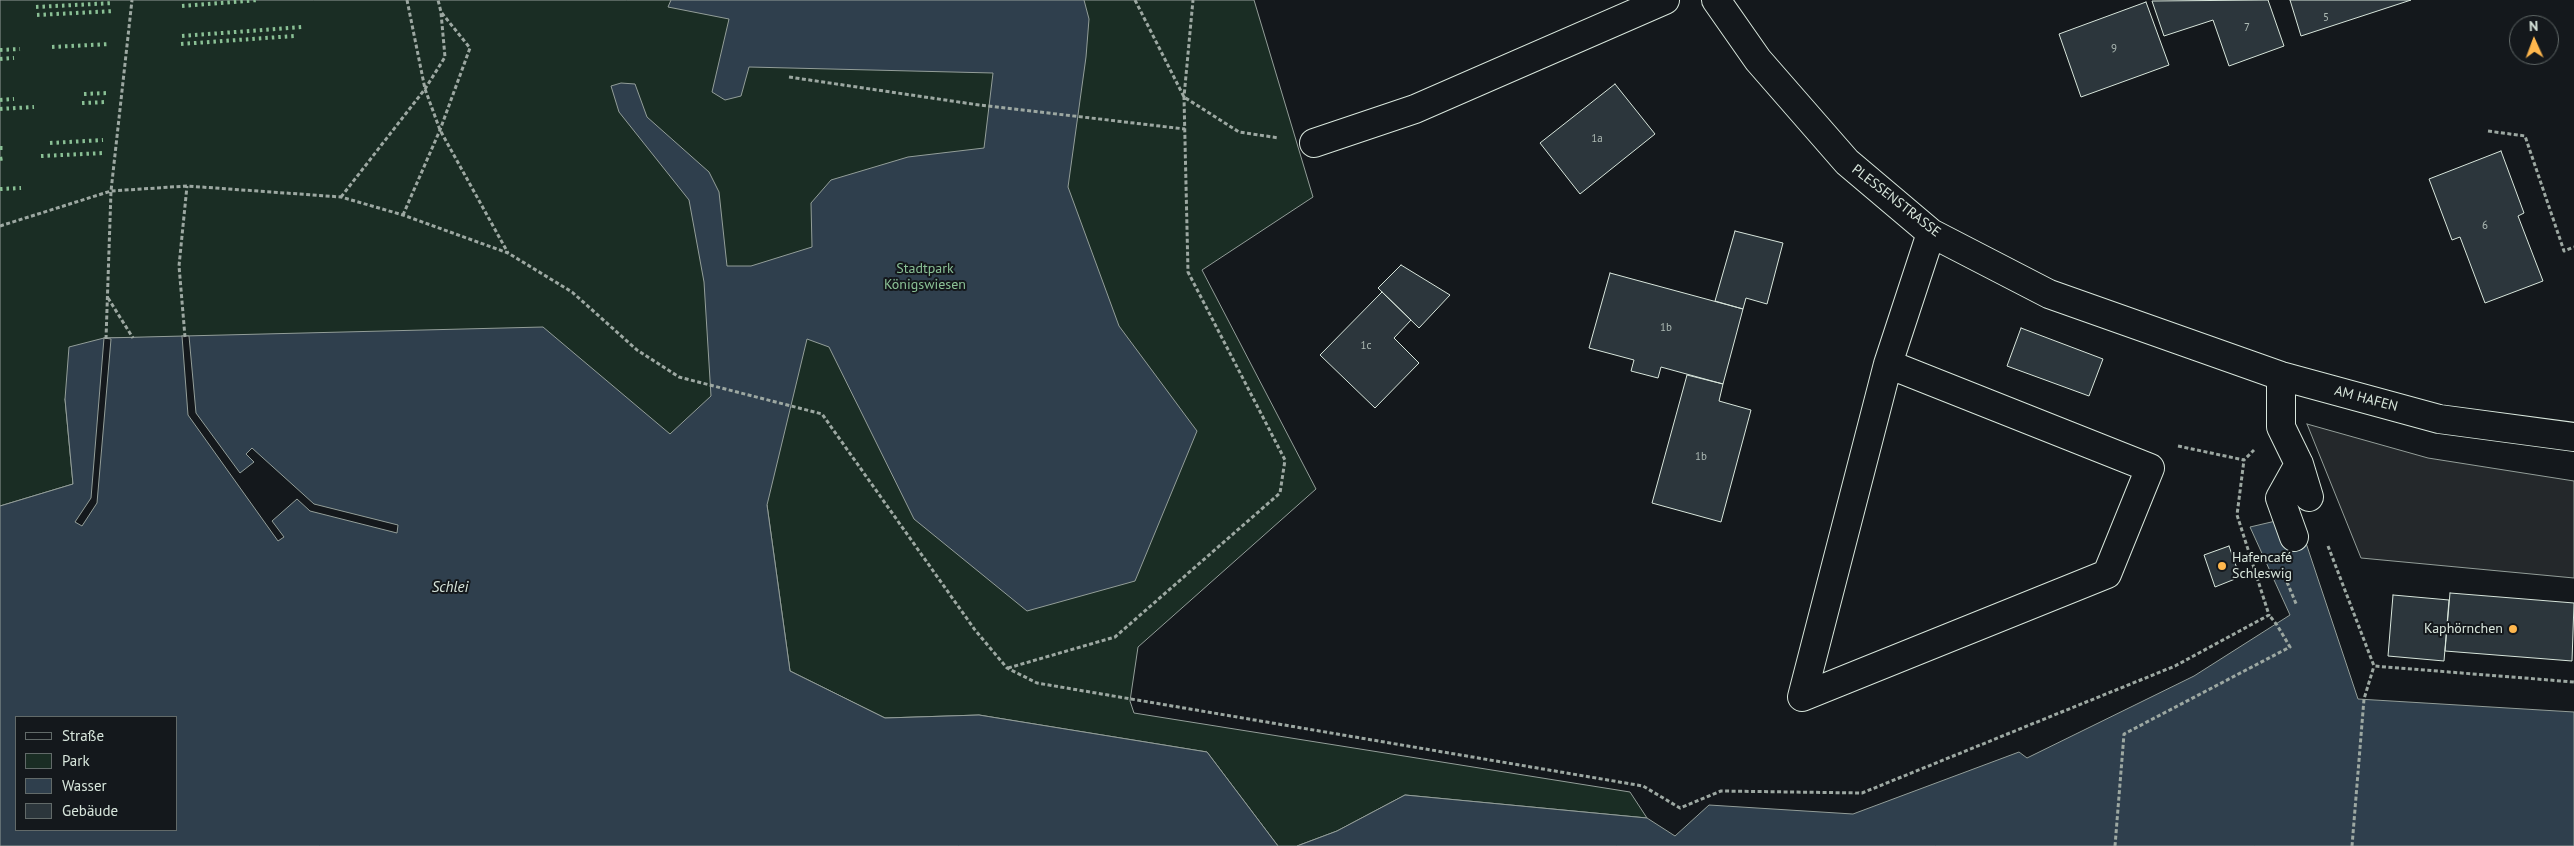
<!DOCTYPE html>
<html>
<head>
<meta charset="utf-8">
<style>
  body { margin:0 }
  #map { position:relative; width:2574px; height:846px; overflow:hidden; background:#14181c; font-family:"PT Sans",sans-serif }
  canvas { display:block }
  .legend { position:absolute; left:15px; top:716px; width:162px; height:115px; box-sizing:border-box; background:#14181c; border:1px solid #626a69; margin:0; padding:6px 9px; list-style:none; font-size:15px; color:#d8e6dc }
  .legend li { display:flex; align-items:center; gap:10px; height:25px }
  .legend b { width:25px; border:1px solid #626a69 }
  .north { position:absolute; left:2509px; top:15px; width:50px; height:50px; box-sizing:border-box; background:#14181c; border:1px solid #626a69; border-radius:50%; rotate:358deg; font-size:14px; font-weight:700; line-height:20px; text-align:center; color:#d8e6dc }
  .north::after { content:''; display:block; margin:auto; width:18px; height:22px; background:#ffb74d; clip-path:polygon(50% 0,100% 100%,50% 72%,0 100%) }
</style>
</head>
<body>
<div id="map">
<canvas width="2574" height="846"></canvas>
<ul class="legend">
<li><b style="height:6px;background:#14181c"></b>Straße</li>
<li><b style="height:14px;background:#1a2d24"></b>Park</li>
<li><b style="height:14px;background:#2f3f4d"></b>Wasser</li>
<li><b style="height:14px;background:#2c363c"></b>Gebäude</li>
</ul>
<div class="north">N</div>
</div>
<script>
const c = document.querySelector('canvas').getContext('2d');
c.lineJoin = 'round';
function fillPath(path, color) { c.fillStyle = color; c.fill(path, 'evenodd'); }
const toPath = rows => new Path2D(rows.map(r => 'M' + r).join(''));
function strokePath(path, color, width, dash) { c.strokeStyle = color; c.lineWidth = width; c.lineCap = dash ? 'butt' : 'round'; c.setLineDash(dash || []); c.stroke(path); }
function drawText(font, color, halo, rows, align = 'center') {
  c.font = font + ' "PT Sans",sans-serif'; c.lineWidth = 4; c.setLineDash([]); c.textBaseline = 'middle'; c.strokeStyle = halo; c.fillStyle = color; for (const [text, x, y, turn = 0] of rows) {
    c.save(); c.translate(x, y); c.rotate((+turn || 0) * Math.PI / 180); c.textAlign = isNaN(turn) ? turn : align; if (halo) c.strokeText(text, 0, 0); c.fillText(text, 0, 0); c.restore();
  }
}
const green = toPath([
  [0,0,1254,0,1313,197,1202,270,1316,489,1138,647,1130,701,1134,713,1630,792,1647,818,1405,795,1337,831,1297,846,1278,846,1207,752,979,715,885,718,790,671,767,505,185,337,104,338,65,399,73,484,0,506,0,0]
]);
fillPath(green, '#1a2d24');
strokePath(green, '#939e99', 1);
const parking = toPath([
  [2307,424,2428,458,2574,481,2574,578,2361,558,2307,424]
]);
fillPath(parking, '#24282b');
strokePath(parking, '#939e99', 1);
const water = toPath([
  [671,0,1084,0,1089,19,1086,57,1068,187,1119,326,1197,431,1135,581,1027,611,914,519,829,347,807,339,767,505,790,671,885,718,979,715,1207,752,1278,846,0,846,0,506,73,484,65,399,69,347,104,338,543,327,670,434,711,396,704,282,689,200,619,112,611,86,621,83,635,84,647,117,709,172,719,192,727,266,751,266,812,247,811,203,831,180,908,157,984,148,993,73,749,67,741,96,725,100,712,92,729,19,668,7,671,0],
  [16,717,176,717,176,830,16,830,16,717],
  [2297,516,2358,699,2574,712,2574,846,1297,846,1337,831,1405,795,1647,818,1675,836,1709,805,1853,814,2019,752,2027,758,2194,676,2290,615,2250,527,2297,516]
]);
fillPath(water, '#2f3f4d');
strokePath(water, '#939e99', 1);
const pier = toPath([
  [182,336,189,336,196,413,240,473,254,462,246,454,252,448,314,504,398,525,397,533,310,511,297,499,272,521,284,537,278,541,188,415,182,336],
  [104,338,111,339,97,503,82,526,75,522,91,498,104,338]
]);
fillPath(pier, '#14181c');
strokePath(pier, '#939e99', 1);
const building = toPath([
  [2268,0,2284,46,2229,66,2213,20,2164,36,2152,1,2268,0],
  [2290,0,2411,0,2301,36,2290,0],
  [2146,2,2169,65,2081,97,2059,34,2146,2],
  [1615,84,1655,134,1580,194,1540,143,1615,84],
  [2501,151,2524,213,2518,216,2543,281,2485,303,2460,237,2452,240,2429,179,2501,151],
  [1735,231,1783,243,1767,304,1746,298,1743,309,1715,301,1735,231],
  [1401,265,1450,295,1419,328,1378,288,1401,265],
  [1610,273,1743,309,1723,384,1661,367,1658,378,1631,371,1634,360,1589,348,1610,273],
  [1382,292,1411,320,1394,338,1419,363,1375,408,1320,355,1382,292],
  [2021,328,2103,359,2089,396,2007,366,2021,328],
  [1687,375,1723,384,1719,401,1751,410,1721,522,1652,503,1687,375],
  [2229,546,2240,577,2215,587,2204,555,2229,546],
  [2450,593,2574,603,2572,661,2445,651,2450,593],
  [2393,595,2449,600,2444,661,2388,656,2393,595]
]);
fillPath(building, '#2c363c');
strokePath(building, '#d8e6dc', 1);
const minor = toPath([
  [1716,0,1758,60,1847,162,1931,233,2049,294,2281,376,2439,419,2574,437],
  [1314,143,1415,109,1665,0],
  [1888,364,2150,468,2107,574,1802,697,1888,364,1931,233],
  [2281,376,2281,427,2299,464,2309,497],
  [2294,537,2280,498,2299,464]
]);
strokePath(minor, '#d8e6dc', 30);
strokePath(toPath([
  [407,0,425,89,440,130,508,253],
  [1135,0,1184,97,1239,132,1279,138],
  [789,77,979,105,1185,129],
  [2488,131,2525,136,2564,251,2574,247],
  [341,197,425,89,445,57,441,13],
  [403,215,440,130,470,48,441,12,438,0],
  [0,226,111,191,187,186,341,197,403,215,508,253,572,292,637,350,679,377,822,414,975,630,1007,668,1037,683,1643,786,1680,808,1721,791,1862,793,2175,666,2269,615,2237,515,2244,460],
  [108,298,133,338],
  [185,337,179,266,187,186],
  [106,339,111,191,132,0],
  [2178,446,2244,460,2254,450],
  [2328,546,2374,666,2574,682],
  [2282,570,2297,606],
  [1008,668,1115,637,1280,493,1285,460,1188,272,1184,97,1193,0],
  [2115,846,2124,734,2290,647,2277,625,2269,615],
  [2352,846,2364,699,2374,666]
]), '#9da8a2', 3, [4, 2.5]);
strokePath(minor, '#14181c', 28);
strokePath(toPath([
  [182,6,258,0],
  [36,7,113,3],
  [37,15,114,11],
  [182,36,302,27],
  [181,44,294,36],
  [52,47,110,44],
  [0,50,20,49],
  [0,59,14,58],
  [84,94,107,93],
  [0,100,14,99],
  [82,103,107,102],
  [0,109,34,107],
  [50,143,103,140],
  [0,148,6,148],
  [41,156,104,153],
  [0,159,6,158],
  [0,189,21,188]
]), '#8ac095', 4, [2.5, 4]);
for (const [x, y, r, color] of [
  [2222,566,5,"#ffb74d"],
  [2513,629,5,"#ffb74d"]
]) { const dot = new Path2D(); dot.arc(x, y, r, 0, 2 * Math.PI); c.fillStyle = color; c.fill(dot); strokePath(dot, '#14181c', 2); }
drawText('11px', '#adbab4', null, [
  ["5",2326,18],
  ["7",2247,28],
  ["9",2114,49],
  ["1a",1597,139],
  ["6",2485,226],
  ["1b",1666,328],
  ["1c",1366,346],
  ["1b",1701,457]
]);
drawText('14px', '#d8e6dc', '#14181c', [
  ["PLESSENSTRASSE",1896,201,38],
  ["AM HAFEN",2366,399,15]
]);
drawText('14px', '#8ac095', '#14181c', [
  ["Stadtpark",925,269],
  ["Königswiesen",925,285]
]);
drawText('14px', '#d8e6dc', '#14181c', [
  ["Hafencafé",2232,558],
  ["Schleswig",2232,574],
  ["Kaphörnchen",2503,629,"right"]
], 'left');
drawText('italic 15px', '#d8e6dc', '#14181c', [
  ["Schlei",450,588]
]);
</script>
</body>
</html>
